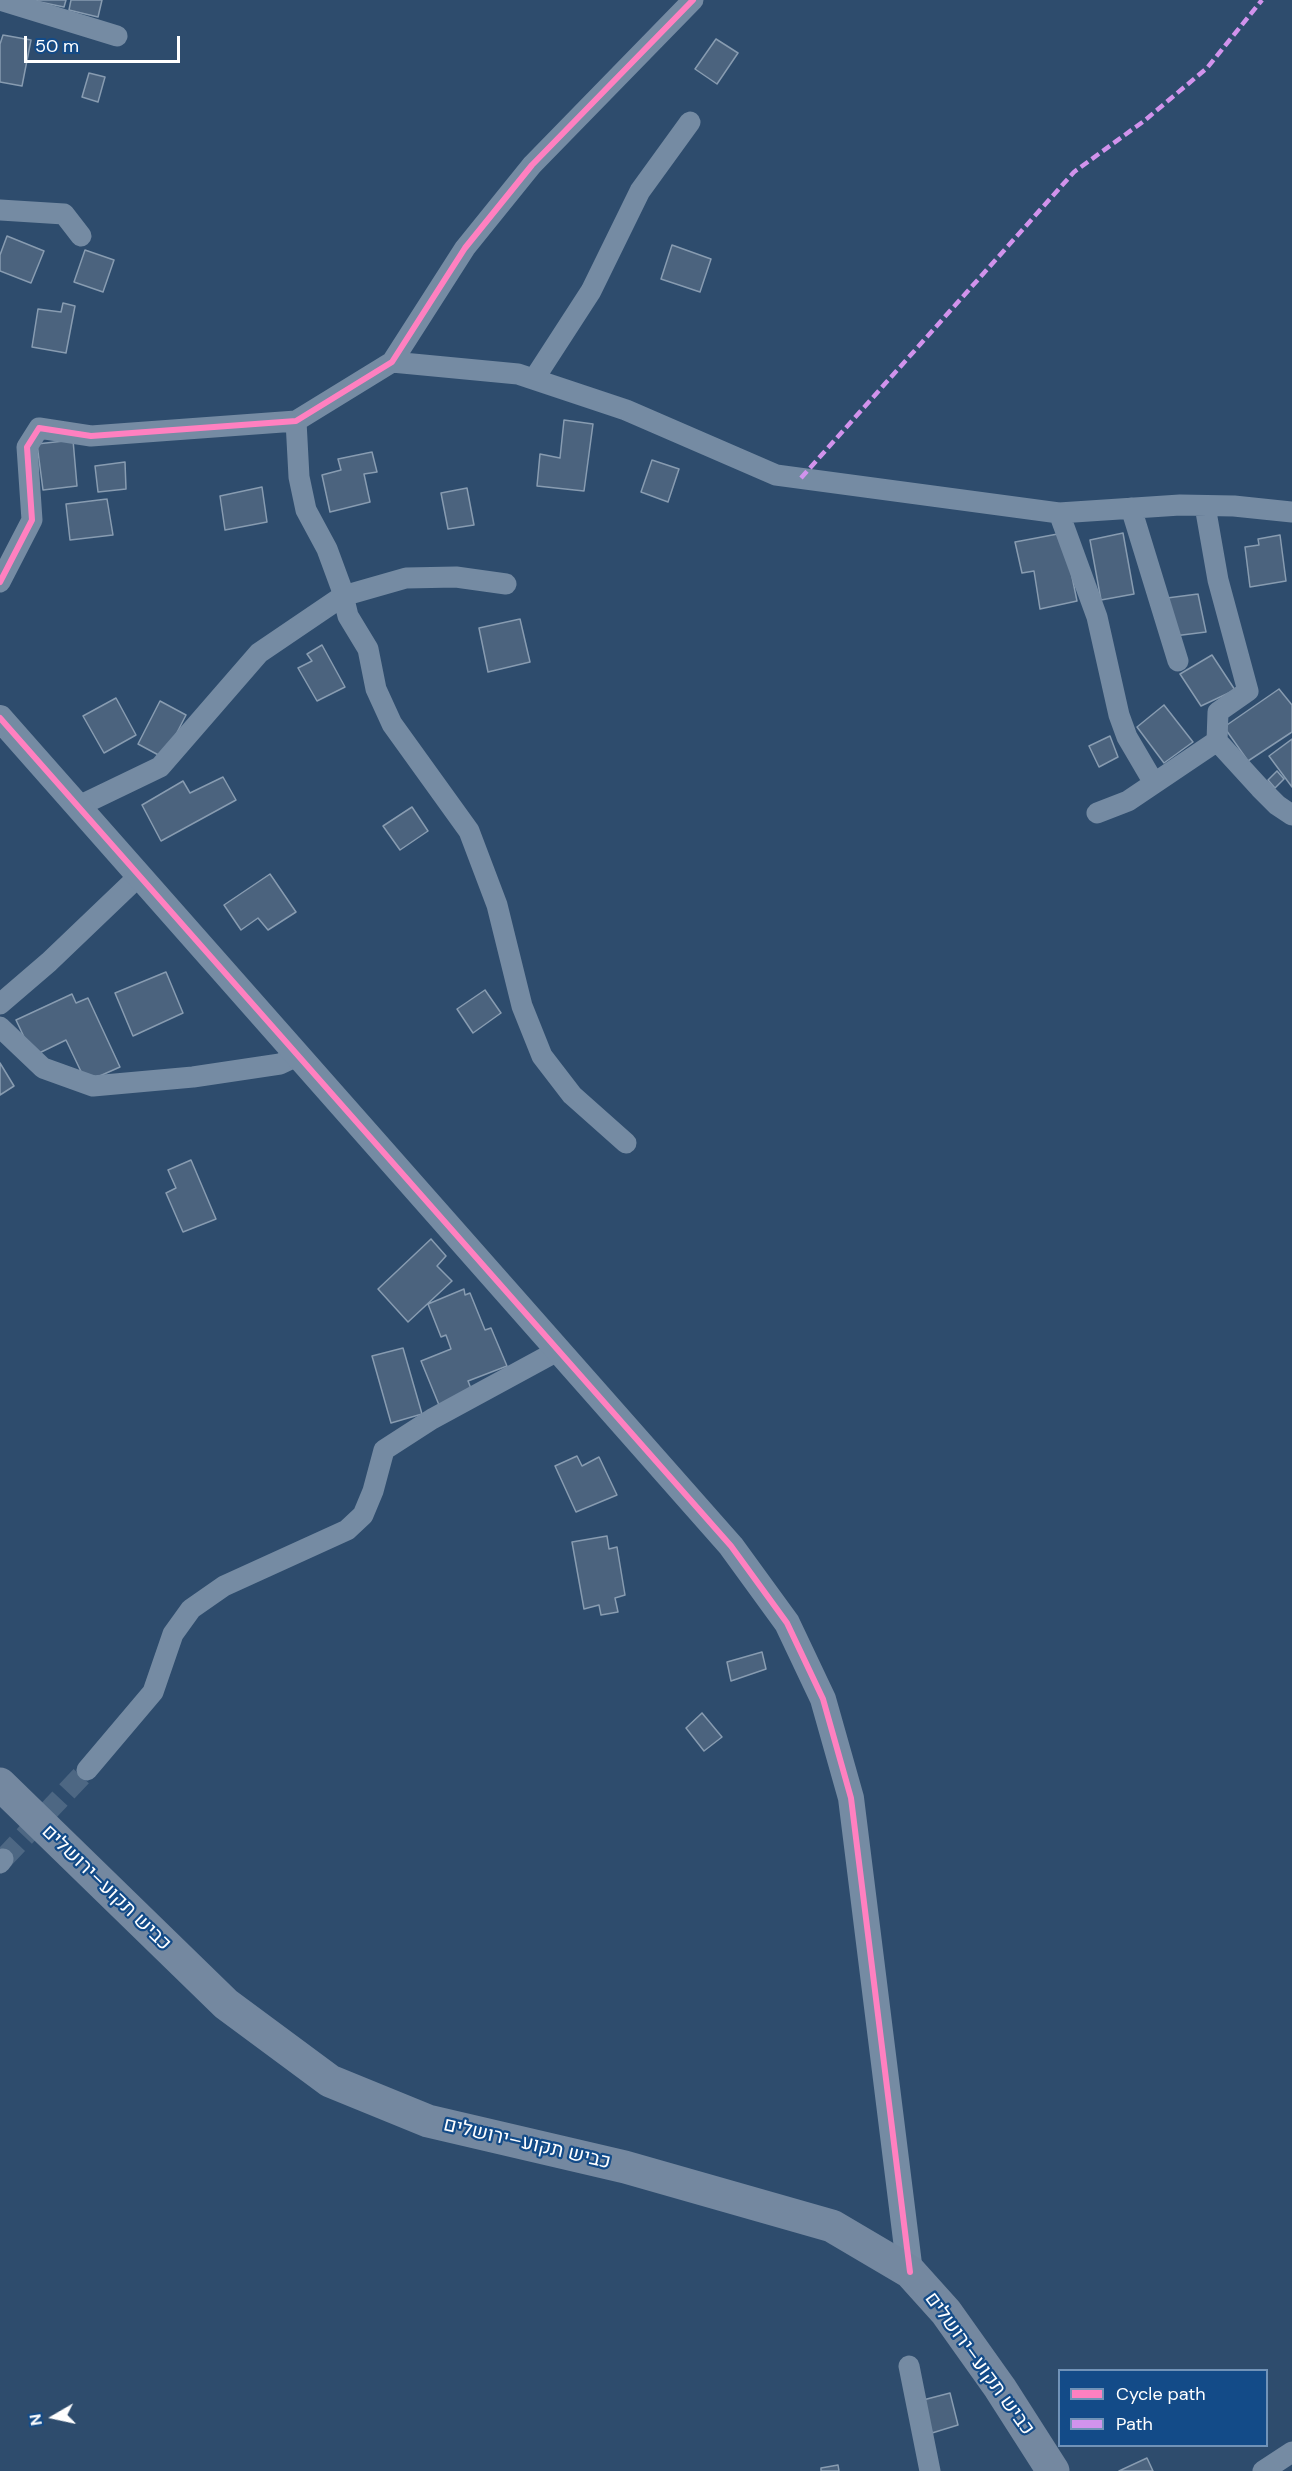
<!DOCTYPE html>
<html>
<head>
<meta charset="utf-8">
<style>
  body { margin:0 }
  #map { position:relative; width:1292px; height:2471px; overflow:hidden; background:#2e4c6d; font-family:"DM Sans",sans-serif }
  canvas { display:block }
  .legend { position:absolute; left:1058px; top:2369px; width:210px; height:78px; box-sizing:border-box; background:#134b88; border:2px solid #7193b8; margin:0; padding:8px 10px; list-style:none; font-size:18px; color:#fff }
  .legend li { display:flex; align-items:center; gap:12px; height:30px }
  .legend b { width:30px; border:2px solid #7193b8 }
  .north { position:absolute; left:24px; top:2387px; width:60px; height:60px; -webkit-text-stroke:4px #134b88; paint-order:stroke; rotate:261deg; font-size:16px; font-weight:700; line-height:24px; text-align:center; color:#fff }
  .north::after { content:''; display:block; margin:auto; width:21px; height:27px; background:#fff; clip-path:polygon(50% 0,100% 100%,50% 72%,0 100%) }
  .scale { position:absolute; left:24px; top:36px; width:156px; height:27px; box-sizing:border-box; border:3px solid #fff; border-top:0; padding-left:8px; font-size:18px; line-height:21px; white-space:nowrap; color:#fff; -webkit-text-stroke:4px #134b88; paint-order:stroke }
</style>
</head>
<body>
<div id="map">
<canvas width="1292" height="2471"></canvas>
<ul class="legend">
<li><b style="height:8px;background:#ff80c0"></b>Cycle path</li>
<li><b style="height:8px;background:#d193ec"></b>Path</li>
</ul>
<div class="north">N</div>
<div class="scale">50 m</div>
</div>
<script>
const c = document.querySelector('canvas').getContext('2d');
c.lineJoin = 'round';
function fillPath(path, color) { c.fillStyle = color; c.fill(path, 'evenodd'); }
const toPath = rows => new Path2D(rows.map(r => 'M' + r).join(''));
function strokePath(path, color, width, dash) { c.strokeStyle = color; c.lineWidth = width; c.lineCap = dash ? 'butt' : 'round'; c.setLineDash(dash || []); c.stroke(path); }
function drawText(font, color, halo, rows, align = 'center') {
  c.font = font + ' "DM Sans",Heebo,sans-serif'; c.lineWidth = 4.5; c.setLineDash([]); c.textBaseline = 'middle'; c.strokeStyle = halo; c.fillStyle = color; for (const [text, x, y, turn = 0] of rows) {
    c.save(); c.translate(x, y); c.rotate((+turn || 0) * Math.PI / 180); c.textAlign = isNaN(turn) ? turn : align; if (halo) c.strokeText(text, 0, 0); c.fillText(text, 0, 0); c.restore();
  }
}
const building = toPath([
  [30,0,66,0,64,7,30,0],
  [71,0,102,0,98,17,69,10,71,0],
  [3,35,31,40,22,86,0,82,0,44,3,35],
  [716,39,738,53,717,84,695,69,716,39],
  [89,73,105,77,98,102,82,97,89,73],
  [7,236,44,251,31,283,0,271,0,255,7,236],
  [672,245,711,259,700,292,661,279,672,245],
  [85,250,114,260,103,292,74,282,85,250],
  [63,303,75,306,66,353,32,347,38,309,61,312,63,303],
  [564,420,593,424,584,491,537,486,540,454,560,458,564,420],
  [73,440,77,486,43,490,37,444,73,440],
  [372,452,377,472,364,474,370,502,330,512,322,475,341,470,338,459,372,452],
  [652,460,679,469,668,502,641,492,652,460],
  [125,462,126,489,98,492,95,466,125,462],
  [262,487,267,522,225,530,220,496,262,487],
  [467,488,474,525,448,529,441,493,467,488],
  [107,499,113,535,70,540,66,504,107,499],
  [1063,533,1077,601,1040,609,1034,571,1022,573,1015,542,1063,533],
  [1123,533,1134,594,1101,600,1090,540,1123,533],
  [1280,535,1286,581,1250,587,1245,547,1259,545,1258,539,1280,535],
  [1198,594,1206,632,1174,636,1167,598,1198,594],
  [520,619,530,662,488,672,479,628,520,619],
  [322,645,345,687,317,701,298,668,312,661,307,654,322,645],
  [1212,655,1235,690,1201,706,1180,674,1212,655],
  [1279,689,1292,705,1292,732,1248,761,1224,727,1279,689],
  [116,698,136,735,104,753,83,716,116,698],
  [160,701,186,715,164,758,138,744,160,701],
  [1164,705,1193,742,1164,763,1137,727,1164,705],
  [1110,736,1118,757,1099,767,1089,746,1110,736],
  [1292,739,1292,787,1269,756,1292,739],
  [1277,771,1284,779,1275,788,1268,780,1277,771],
  [223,777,236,800,161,841,142,805,183,781,190,793,223,777],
  [412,807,428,831,400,850,383,826,412,807],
  [270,874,296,912,268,930,258,918,241,930,224,905,270,874],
  [166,972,183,1013,133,1036,115,993,166,972],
  [485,990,501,1013,473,1033,457,1009,485,990],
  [72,994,76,1003,88,998,120,1067,86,1082,66,1040,33,1056,16,1020,72,994],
  [0,1063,14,1086,0,1095,0,1063],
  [191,1160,216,1219,183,1232,166,1193,176,1188,168,1170,191,1160],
  [431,1239,446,1256,437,1266,452,1281,408,1322,378,1289,431,1239],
  [464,1289,465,1295,470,1293,485,1330,491,1328,507,1366,468,1381,472,1391,439,1405,421,1361,451,1349,446,1335,441,1337,428,1304,464,1289],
  [403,1348,422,1414,391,1423,372,1356,403,1348],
  [577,1456,582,1466,599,1457,617,1495,576,1512,555,1466,577,1456],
  [607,1536,609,1549,617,1547,625,1595,615,1598,618,1612,601,1615,599,1605,584,1609,572,1542,607,1536],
  [762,1652,766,1669,731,1681,727,1662,762,1652],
  [702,1713,722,1737,704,1751,686,1728,702,1713],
  [950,2393,958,2425,932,2433,923,2400,950,2393],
  [1147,2458,1153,2471,1119,2471,1147,2458],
  [838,2465,839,2471,821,2471,821,2468,838,2465]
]);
fillPath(building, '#4b637e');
strokePath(building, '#889cb1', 1.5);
strokePath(toPath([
  [3,1859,87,1770]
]), '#4d6783', 21, [21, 10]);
strokePath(toPath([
  [0,0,117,36],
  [0,210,64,214,81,236],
  [392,362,518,374,626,410,776,475,1059,513,1180,505,1234,506,1292,512],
  [534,379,591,291,640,191,690,122],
  [296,421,299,477,306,510,327,549,341,587,348,616,368,649,376,689,392,724,469,831,497,905,522,1006,542,1056,572,1095,626,1143],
  [1205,506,1218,580,1248,691,1218,712,1217,741,1260,788,1277,805,1292,815],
  [1131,508,1178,661],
  [1059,513,1097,617,1119,715,1127,737,1154,783],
  [0,582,32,520,27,447,39,428,91,436,296,421,392,362,465,248,532,165,693,0],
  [79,806,160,767,259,653,343,596,406,578,456,577,506,584],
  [1097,813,1128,801,1217,741],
  [0,1004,49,962,140,875],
  [0,1027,43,1068,93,1086,193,1077,280,1064,299,1055],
  [87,1770,153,1692,173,1634,191,1609,224,1586,347,1530,363,1515,373,1491,384,1450,432,1419,559,1350],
  [0,1863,3,1859],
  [909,2366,930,2471],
  [1263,2471,1292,2452]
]), '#758ba3', 21);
strokePath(toPath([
  [0,718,731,1546,787,1623,823,1699,851,1798,910,2272]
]), '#758ba3', 26);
strokePath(toPath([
  [0,1784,226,2004,330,2081,428,2121,625,2167,832,2226,910,2272,946,2312,1000,2388,1053,2471]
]), '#7488a0', 33);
strokePath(toPath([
  [801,478,1074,172,1144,121,1207,68,1262,0]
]), '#d193ec', 4.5, [9, 4.5]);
strokePath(toPath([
  [0,582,32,520,27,447,39,428,91,436,296,421,392,362,465,248,532,165,693,0],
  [0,718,731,1546,787,1623,823,1699,851,1798,910,2272]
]), '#ff80c0', 6);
drawText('20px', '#fff', '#134b88', [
  ["כביש תקוע–ירושלים",106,1888,44],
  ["כביש תקוע–ירושלים",527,2144,13],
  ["כביש תקוע–ירושלים",979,2364,54]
]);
</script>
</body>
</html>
